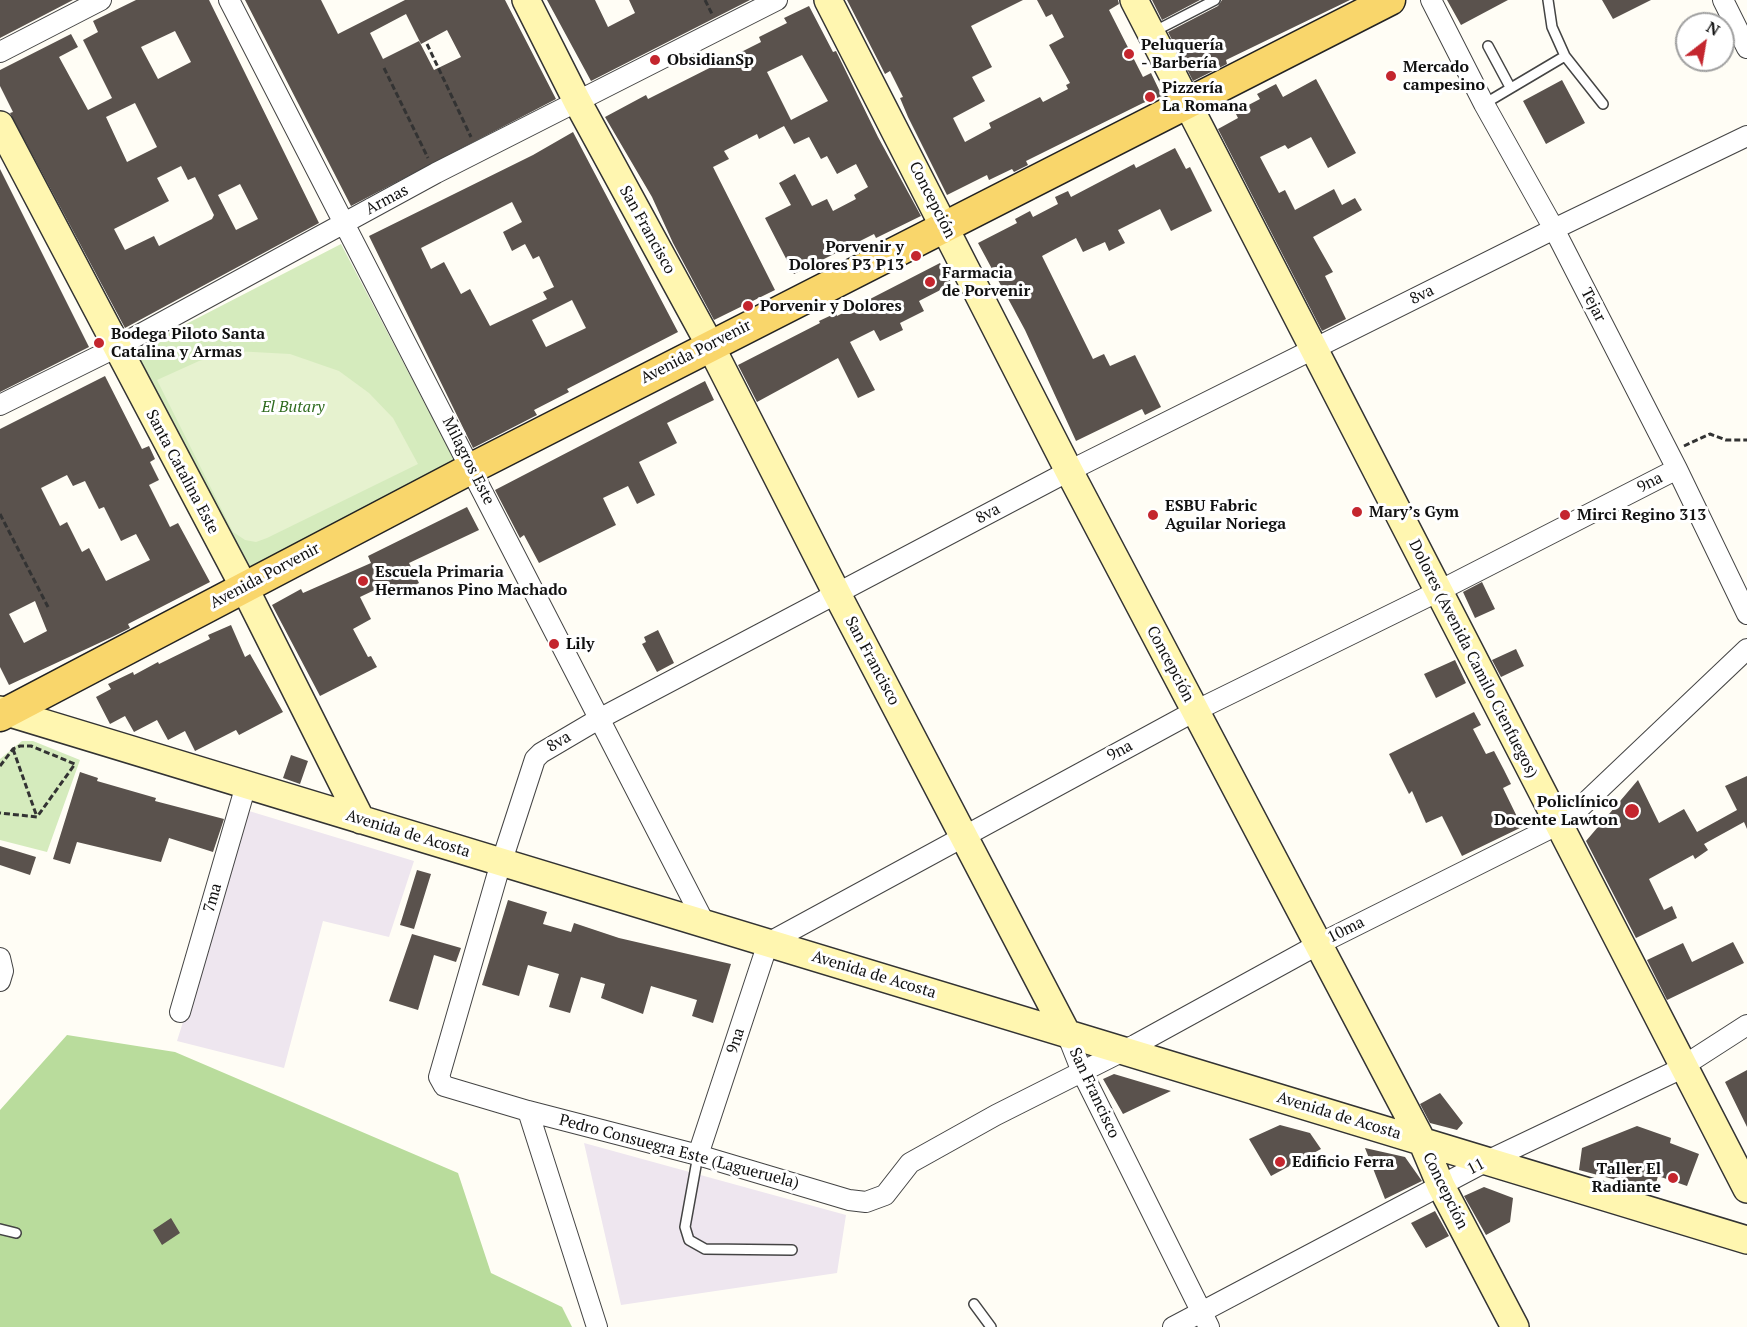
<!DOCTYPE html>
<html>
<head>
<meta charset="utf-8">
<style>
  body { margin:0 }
  #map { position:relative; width:1747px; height:1327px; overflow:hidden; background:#fffdf5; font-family:"PT Serif",serif }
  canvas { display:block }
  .north { position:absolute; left:1675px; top:12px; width:60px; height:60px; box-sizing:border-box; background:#fff; border:2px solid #a0a0a0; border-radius:50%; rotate:31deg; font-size:16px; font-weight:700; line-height:24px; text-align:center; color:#111 }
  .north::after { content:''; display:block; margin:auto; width:21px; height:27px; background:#c4262e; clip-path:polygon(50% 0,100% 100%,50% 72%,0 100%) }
</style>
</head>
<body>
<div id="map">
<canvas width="1747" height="1327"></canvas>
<div class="north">N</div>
</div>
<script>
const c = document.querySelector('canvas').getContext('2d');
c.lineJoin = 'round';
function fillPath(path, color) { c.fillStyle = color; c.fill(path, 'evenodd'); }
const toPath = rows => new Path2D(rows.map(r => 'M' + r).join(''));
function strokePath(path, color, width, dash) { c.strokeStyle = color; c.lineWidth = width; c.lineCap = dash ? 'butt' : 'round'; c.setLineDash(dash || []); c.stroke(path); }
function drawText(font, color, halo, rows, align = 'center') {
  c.font = font + ' "PT Serif",serif'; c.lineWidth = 6; c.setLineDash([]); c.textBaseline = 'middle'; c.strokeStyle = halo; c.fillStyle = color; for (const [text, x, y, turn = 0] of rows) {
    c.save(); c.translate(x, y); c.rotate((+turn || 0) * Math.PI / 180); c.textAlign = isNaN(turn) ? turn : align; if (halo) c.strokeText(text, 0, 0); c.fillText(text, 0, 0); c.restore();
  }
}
fillPath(toPath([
  [249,811,414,861,389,937,323,921,284,1068,177,1041],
  [584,1143,846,1215,837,1273,621,1305]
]), '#eee6ef');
fillPath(toPath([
  [341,244,455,461,245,570,130,353],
  [22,741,33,741,80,760,47,852,0,840,0,759]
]), '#d5ebbd');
fillPath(toPath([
  [67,1035,175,1052,458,1173,491,1273,562,1307,572,1327,0,1327,0,1110]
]), '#b9dc9c');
fillPath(toPath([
  [235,351,290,354,339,371,369,393,393,418,418,464,267,538,256,542,245,540,233,532,157,380,199,361]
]), '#e6f2cf');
fillPath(toPath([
  [0,0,73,0,0,38],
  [136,0,209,0,319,223,125,328,10,113,13,112,0,86,0,70,71,34,78,47,59,57,88,110,112,98,83,40,98,32,93,21],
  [175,31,191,62,158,79,141,47],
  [135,103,157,147,127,162,106,117],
  [181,166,188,180,195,177,214,215,212,219,159,246,154,236,125,250,114,229,169,201,157,178],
  [240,184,258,219,236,230,218,195],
  [245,0,321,0,338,34,405,0,505,0,556,99,351,206],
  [406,14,421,44,447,30,461,57,434,70,419,41,383,59,370,33],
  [547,0,595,0,608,27,635,13,629,0,750,0,591,81],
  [847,0,1023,0,971,26,992,67,972,77,985,101,953,118,965,142,991,128,989,123,1040,97,1043,102,1068,89,1066,85,1070,83,1049,45,1064,37,1052,14,1046,17,1037,0,1118,0,1119,4,1109,10,1143,77,1151,73,1162,96,1143,103,1026,161,1028,165,1014,172,1012,169,989,180,987,175,947,195,908,117,900,98,903,97,890,71,885,74],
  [1152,0,1200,0,1162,20],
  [1222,0,1350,0,1226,60,1227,64,1193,81,1168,32,1218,6],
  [1447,0,1508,0,1461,25],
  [1602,0,1651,0,1613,19],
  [809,6,833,52,836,51,878,137,921,216,876,238,874,234,794,274,765,218,791,205,779,183,795,174,812,206,827,199,833,211,856,199,854,195,868,187,856,164,837,174,827,156,821,159,809,137,794,144,784,126,759,139,757,134,724,151,729,159,713,167,775,290,714,320,673,243,652,197,605,117,646,95,648,99,761,42,759,37,787,23,784,18],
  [802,55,828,101,791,120,767,72],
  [1316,79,1356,153,1328,168,1311,137,1288,149,1285,145,1260,157,1279,193,1285,190,1295,210,1334,189,1342,205,1355,198,1362,210,1313,237,1333,272,1325,276,1346,319,1322,331,1218,129,1238,118,1235,112,1260,99,1257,94,1276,84,1283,97],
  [1562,80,1585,123,1546,144,1523,101],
  [573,132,678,332,567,389,569,392,534,410,537,415,473,448,369,236,533,155],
  [512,202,522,222,503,232,512,251,525,244,533,259,539,256,554,287,543,292,547,299,490,326,470,289,461,294,444,262,431,269,421,248],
  [572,300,586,328,546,347,532,320],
  [1175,148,1186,169,1190,167,1212,211,1171,231,1160,209,1118,230,1125,243,1109,251,1105,242,1083,252,1076,238,1042,256,1093,359,1104,354,1110,366,1135,355,1161,407,1145,415,1142,409,1076,441,1025,330,978,243,1017,223,1015,219,1030,211,1033,217,1058,204,1055,197,1068,191,1071,197,1134,164,1136,168],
  [0,169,89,347,0,392],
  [940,263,952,284,919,301,924,311,900,323,903,330,880,341,874,330,850,342,875,390,858,398,838,358,757,402,738,365,820,323,819,321,836,313,837,316],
  [105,376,142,449,149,446,155,459,150,462,159,480,149,485,170,527,178,523,210,582,128,624,130,628,112,637,9,685,0,667,0,429],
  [67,475,73,486,85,481,99,509,104,507,121,541,136,534,150,560,106,581,89,548,82,552,67,522,60,526,41,488],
  [35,601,47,631,24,643,9,614],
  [705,381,714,400,667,423,677,443,639,462,655,495,637,504,628,486,603,498,616,525,539,563,524,535,520,538,495,490],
  [467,507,479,530,409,563,419,583,389,598,383,586,360,597,371,619,353,629,368,657,371,656,377,667,320,696,272,605,301,589,303,593,371,563,368,556],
  [1482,582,1495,609,1475,618,1463,592],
  [231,625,245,657,250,654,283,712,239,735,236,730,195,751,185,731,168,740,157,720,134,732,125,716,110,724,96,697,111,689,108,684,133,672,134,675,158,662,159,664,210,639,208,635],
  [658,630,674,663,657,672,642,644,646,642,644,637],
  [1516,649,1524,666,1501,677,1492,660],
  [1455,660,1466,683,1436,698,1424,674],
  [1474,712,1481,725,1473,729,1486,754,1494,751,1504,770,1511,784,1503,788,1522,827,1462,856,1442,816,1426,823,1412,791,1409,794,1389,754],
  [291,755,308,761,300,784,283,778],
  [80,772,98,778,97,781,156,798,155,801,224,819,213,852,169,838,161,862,77,842,70,864,53,859],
  [1747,776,1747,829,1744,822,1704,844,1708,850,1695,859,1693,855,1649,879,1664,910,1672,906,1677,918,1636,938,1586,841,1638,780,1659,823,1684,809,1697,832,1737,810,1725,786],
  [0,846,36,857,30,875,0,865],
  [417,870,431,874,414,929,400,925],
  [508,900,547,912,543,924,571,932,574,923,619,938,731,964,713,1023,692,1016,697,1000,651,986,643,1014,601,998,605,984,581,977,570,1013,549,1007,559,974,528,965,519,996,482,985],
  [412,934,461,948,456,962,434,955,418,1010,389,1001],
  [1733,942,1744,963,1667,1000,1647,960,1683,943,1692,962],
  [1747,1070,1747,1127,1725,1082],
  [1114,1074,1171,1091,1123,1114,1103,1079],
  [1440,1093,1463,1123,1457,1130,1430,1123,1420,1104],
  [1280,1125,1310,1133,1321,1149,1271,1176,1249,1139],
  [1637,1126,1671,1138,1670,1143,1699,1154,1687,1186,1658,1176,1654,1190,1579,1170,1582,1148],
  [1365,1148,1405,1157,1422,1181,1385,1199],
  [1484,1187,1513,1198,1510,1222,1486,1235,1464,1196],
  [1435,1211,1449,1236,1426,1248,1411,1223],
  [171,1218,180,1233,162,1245,153,1230]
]), '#5a524d');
const lane = toPath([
  [1548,0,1552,27,1565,56,1603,104],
  [1153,32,1215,0],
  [1488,46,1510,87],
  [1484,104,1565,56],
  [698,1155,685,1227,689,1240,705,1249,792,1250],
  [0,1229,16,1233],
  [974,1304,991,1327]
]);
const street = toPath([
  [229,0,705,924],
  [1431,0,1484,104,1554,229,1677,469,1747,614],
  [1723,0,1747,48],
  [0,52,101,0],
  [1747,136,1554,229,1069,471,597,720,541,753,535,759,497,876,439,1077,444,1086,528,1111,698,1155,849,1200,866,1202,885,1195,910,1163,996,1115,1135,1045,1319,944,1567,820,1747,649],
  [0,405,115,348,436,173,777,0],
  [0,958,3,971,0,981],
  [180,1012,246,785],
  [1067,1034,1082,1072,1209,1327],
  [528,1111,597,1327],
  [698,1155,768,943,1195,711,1431,595,1677,469],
  [1173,1327,1487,1161,1674,1072,1747,1025]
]);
const secondary = toPath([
  [526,0,577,101,710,345,837,594,1067,1034],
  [828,0,1069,471,1422,1141,1441,1186,1515,1327],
  [1134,0,1747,1189],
  [0,125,244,587,361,820],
  [0,710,1747,1240]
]);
const primary = toPath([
  [0,716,472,468,1390,0]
]);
strokePath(lane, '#444', 12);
strokePath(street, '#444', 22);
strokePath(secondary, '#333', 30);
strokePath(primary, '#222', 33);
strokePath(toPath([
  [705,0,712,14],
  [427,44,471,137],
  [384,68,428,158],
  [1684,446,1710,434,1726,440,1747,440],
  [0,514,48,607],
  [13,749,37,817],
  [0,766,13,749,20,746,31,746,75,764,37,817,0,813]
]), '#333', 3, [6, 3]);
strokePath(lane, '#fff', 9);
strokePath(street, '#fff', 20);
strokePath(secondary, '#fff6b0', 27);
strokePath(primary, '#f9d66b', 30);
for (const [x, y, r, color] of [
  [1129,54,6,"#c4262e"],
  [655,60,6,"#c4262e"],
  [1391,76,6,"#c4262e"],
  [1150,97,6,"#c4262e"],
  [916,256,6,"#c4262e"],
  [930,282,6,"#c4262e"],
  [748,306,6,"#c4262e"],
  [99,343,6,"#c4262e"],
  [1357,512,6,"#c4262e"],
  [1153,515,6,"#c4262e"],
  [1565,515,6,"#c4262e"],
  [363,581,6,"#c4262e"],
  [554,644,6,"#c4262e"],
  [1632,811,8,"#c4262e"],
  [1280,1162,6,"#c4262e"],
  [1673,1178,6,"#c4262e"]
]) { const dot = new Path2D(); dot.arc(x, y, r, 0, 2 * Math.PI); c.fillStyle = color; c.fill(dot); strokePath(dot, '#fff', 2); }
drawText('bold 16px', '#111', '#fff', [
  ["Peluquería",1141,45],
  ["- Barbería",1141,63],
  ["ObsidianSp",667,60],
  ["Mercado",1403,67],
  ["campesino",1403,85],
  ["Pizzería",1162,88],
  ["La Romana",1162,106],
  ["Porvenir y",904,247,"right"],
  ["Dolores P3 P13",904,265,"right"],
  ["Farmacia",942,273],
  ["de Porvenir",942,291],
  ["Porvenir y Dolores",760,306],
  ["Bodega Piloto Santa",111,334],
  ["Catalina y Armas",111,352],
  ["ESBU Fabric",1165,506],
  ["Aguilar Noriega",1165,524],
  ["Mary’s Gym",1369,512],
  ["Mirci Regino 313",1577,515],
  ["Escuela Primaria",375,572],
  ["Hermanos Pino Machado",375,590],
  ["Lily",566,644],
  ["Policlínico",1618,802,"right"],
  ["Docente Lawton",1618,820,"right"],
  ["Edificio Ferra",1292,1162],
  ["Taller El",1661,1169,"right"],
  ["Radiante",1661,1187,"right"]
], 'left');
drawText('16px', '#111', '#fff', [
  ["Armas",387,200,-28],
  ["Concepción",932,200,63],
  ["San Francisco",647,230,61],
  ["8va",1422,295,-26],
  ["Tejar",1593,305,63],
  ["Avenida Porvenir",696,352,-27],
  ["Milagros Este",468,461,63],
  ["Santa Catalina Este",182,472,62],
  ["9na",1650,483,-27],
  ["8va",988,514,-28],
  ["Avenida Porvenir",265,576,-28],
  ["Dolores (Avenida Camilo Cienfuegos)",1473,659,63],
  ["San Francisco",872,661,62],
  ["Concepción",1170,664,62],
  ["8va",559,742,-31],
  ["9na",1120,751,-28],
  ["Avenida de Acosta",408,834,17],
  ["7ma",213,898,-74],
  ["10ma",1346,930,-27],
  ["Avenida de Acosta",874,975,17],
  ["9na",736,1041,-72],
  ["San Francisco",1094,1093,65],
  ["Avenida de Acosta",1339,1116,17],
  ["Pedro Consuegra Este (Lagueruela)",679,1152,15],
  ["11",1476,1167,-28],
  ["Concepción",1445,1191,64]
]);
drawText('italic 16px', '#2f6b1f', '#fff', [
  ["El Butary",293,407]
]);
</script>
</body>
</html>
